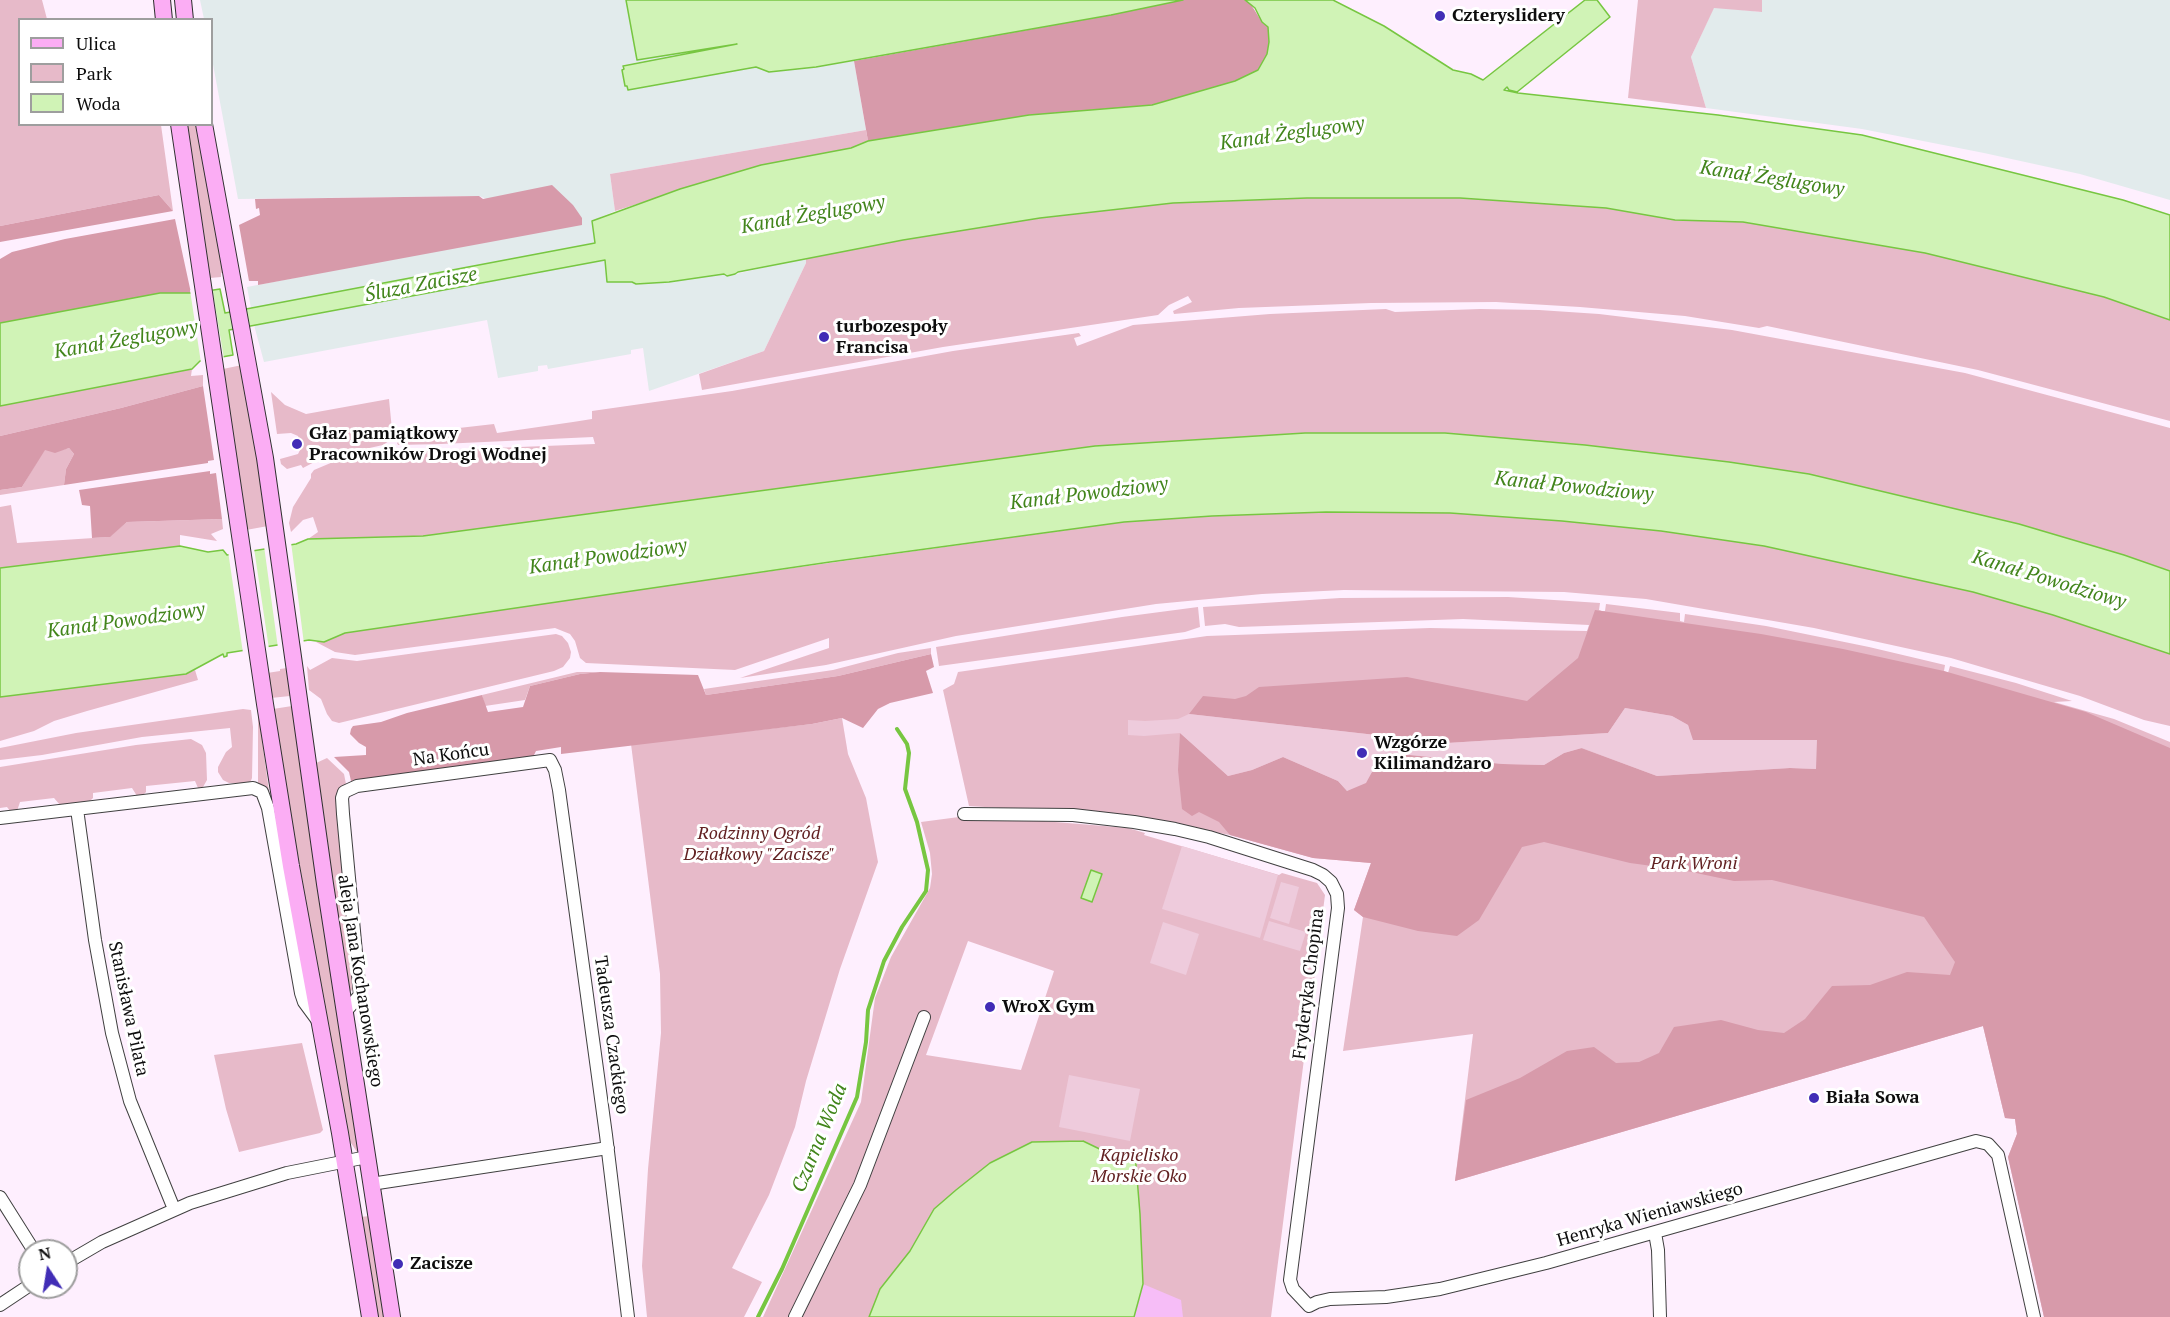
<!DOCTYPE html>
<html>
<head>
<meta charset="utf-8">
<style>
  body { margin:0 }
  #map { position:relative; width:2170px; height:1317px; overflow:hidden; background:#feeffe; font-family:"PT Serif",serif }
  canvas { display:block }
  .legend { position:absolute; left:18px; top:18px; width:195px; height:108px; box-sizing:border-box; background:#fff; border:2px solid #9e9e9e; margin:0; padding:8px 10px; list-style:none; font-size:18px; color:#0d0d0d }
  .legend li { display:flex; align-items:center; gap:12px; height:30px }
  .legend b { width:30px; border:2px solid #9e9e9e }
  .north { position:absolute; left:18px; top:1239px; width:60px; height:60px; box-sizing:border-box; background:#fff; border:2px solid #9e9e9e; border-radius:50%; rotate:348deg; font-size:16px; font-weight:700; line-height:24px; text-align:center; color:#0d0d0d }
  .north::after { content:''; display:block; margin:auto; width:21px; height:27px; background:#412db6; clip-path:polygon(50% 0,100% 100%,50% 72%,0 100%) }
</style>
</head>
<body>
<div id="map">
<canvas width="2170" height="1317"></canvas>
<ul class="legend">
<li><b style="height:8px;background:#fbadf4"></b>Ulica</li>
<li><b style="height:16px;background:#e7bac9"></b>Park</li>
<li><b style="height:16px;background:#d0f3b6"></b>Woda</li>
</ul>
<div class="north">N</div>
</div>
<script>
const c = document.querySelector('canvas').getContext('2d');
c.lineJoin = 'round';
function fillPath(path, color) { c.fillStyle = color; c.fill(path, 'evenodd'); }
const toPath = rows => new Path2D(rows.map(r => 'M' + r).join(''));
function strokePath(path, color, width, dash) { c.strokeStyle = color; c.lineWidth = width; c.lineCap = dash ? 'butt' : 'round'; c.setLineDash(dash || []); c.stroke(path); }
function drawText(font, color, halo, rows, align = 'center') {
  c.font = font + ' "PT Serif",serif'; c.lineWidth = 6; c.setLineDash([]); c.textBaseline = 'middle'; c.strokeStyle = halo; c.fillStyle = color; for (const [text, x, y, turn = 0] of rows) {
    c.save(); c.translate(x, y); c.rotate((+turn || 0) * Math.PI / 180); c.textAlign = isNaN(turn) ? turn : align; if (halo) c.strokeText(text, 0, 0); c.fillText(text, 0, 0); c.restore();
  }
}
fillPath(toPath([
  [200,0,626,0,637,60,737,42,737,44,623,65,622,70,625,85,756,67,769,72,815,67,854,61,866,130,610,174,615,211,592,221,596,243,251,308,247,287,560,227,479,196,238,199,212,59,212,20,204,19],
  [1762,0,2170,0,2170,200,2080,174,1984,153,1862,129,1706,108,1691,57,1714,7,1761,12],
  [806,258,806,263,764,351,649,391,643,348,631,350,631,354,548,369,547,365,538,366,538,371,498,378,487,320,264,362,254,325,606,259,607,282,632,282,636,284,669,282,724,274,727,276]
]), '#e2ebec');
fillPath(toPath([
  [0,0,42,0,47,19,20,20,20,124,161,125,173,211,159,195,0,226],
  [1638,0,1762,0,1762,12,1714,8,1691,57,1706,108,1628,98],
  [185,125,197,125,225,272,221,273,221,277,210,278,210,275,207,276],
  [866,130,868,141,851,148,761,165,615,211,610,174],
  [1307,198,1460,198,1530,202,1606,208,1675,220,1743,222,1925,253,2104,297,2170,320,2170,421,1978,370,1767,326,1759,328,1685,316,1580,307,1496,302,1371,303,1239,308,1174,314,1173,311,1192,302,1188,296,1169,305,1158,315,943,347,702,390,699,374,764,351,806,263,806,258,903,240,1040,218,1173,203],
  [1386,309,1395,312,1480,309,1539,310,1599,314,1732,330,1965,373,2170,428,2170,571,2124,555,2019,524,1809,474,1729,462,1585,445,1445,433,1305,433,1095,446,423,536,308,539,318,532,313,517,303,520,291,532,289,523,293,507,311,478,311,474,314,470,333,462,394,452,595,444,593,437,441,444,398,445,397,443,407,436,415,433,494,424,497,433,573,422,592,419,592,411,732,391,953,351,1079,333,1081,336,1074,338,1077,346,1133,325,1270,314],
  [242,365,268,526,246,530,223,369],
  [192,369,191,376,203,375,203,386,121,408,0,436,0,406],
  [271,392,285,405,306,414,389,399,392,430,389,441,383,445,320,459,303,468,301,465,287,469,281,464,280,459,298,454,301,448,301,443,298,436,291,433,277,434],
  [69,448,74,454,66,469,64,485,0,495,0,490,22,487,44,450,61,450],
  [11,505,17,543,109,537,127,522,222,519,223,529,211,534,217,541,180,535,180,546,0,568,0,507],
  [1326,512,1450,513,1562,521,1661,531,1764,546,1973,592,2053,615,2170,654,2170,726,2144,720,2080,696,1951,658,1814,628,1646,599,1564,592,1344,590,1262,594,1156,604,956,636,826,665,740,678,829,648,829,638,735,670,586,663,580,658,575,641,570,634,555,628,355,655,335,652,316,642,324,642,345,633,484,611,1124,522,1212,516],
  [1508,597,1600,603,1599,610,1602,611,1605,611,1606,604,1680,613,1680,621,1684,622,1685,614,1766,626,1869,647,1945,665,1944,671,1948,673,1950,666,2016,683,2072,701,2054,702,2114,719,2170,742,2170,1317,2044,1317,2008,1157,2017,1134,2015,1119,2005,1118,1983,1026,1455,1181,1473,1034,1343,1051,1363,917,1354,910,1371,863,1313,858,1230,835,1128,816,969,806,943,690,954,684,958,672,1207,636,1430,628,1587,631,1589,625,1463,619,1239,627,1225,624,1205,626,1203,607,1340,598],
  [1198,607,1200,627,1185,632,939,666,936,647,1122,617],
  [556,634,562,636,568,643,571,652,570,658,563,667,554,671,339,723,332,721,327,714,321,699,309,690,307,666,310,670,332,658,357,661],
  [931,648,931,654,838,676,706,695,704,689,833,670,898,653],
  [287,668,290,696,271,698,267,673,280,671,280,669],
  [195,670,198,680,87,711,54,721,34,731,0,741,0,697,186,674],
  [577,672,600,672,580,674,530,686,525,700,485,706,482,695],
  [292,706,359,1149,357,1152,349,1140,322,997,273,709],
  [243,709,251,710,253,727,252,778,250,783,229,783,223,780,218,772,218,767,226,752,232,747,230,728,142,737,42,755,0,760,0,748,76,733],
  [258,710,270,799,258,785],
  [842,718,848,754,866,798,878,862,840,969,806,1081,795,1127,769,1195,732,1268,762,1282,744,1317,647,1317,642,1266,648,1169,661,1033,660,974,631,744,812,724],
  [191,739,202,745,206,753,207,780,203,787,198,788,195,781,146,786,146,792,143,795,137,796,132,788,93,793,93,798,90,801,60,805,54,798,20,802,17,811,10,811,7,807,0,808,0,767,136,745],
  [327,758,344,774,346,784,354,988,351,991,348,989,314,764],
  [959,817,994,817,1128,828,1145,833,1144,835,1279,875,1282,873,1317,883,1325,895,1271,1317,763,1317,861,1102,875,998,891,957,930,888,932,874,930,853,921,822],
  [968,941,1054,971,1021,1070,926,1055],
  [302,1043,323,1130,320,1133,239,1152,226,1109,214,1055],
  [370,1216,385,1317,376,1317,360,1217]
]), '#e7bac9');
fillPath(toPath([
  [1183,0,1245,0,1250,3,1262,22,1268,27,1269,42,1267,54,1258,70,1235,81,1152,105,1029,115,868,141,854,61,1111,15],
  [552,185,573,205,582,218,582,225,258,285,258,281,249,281,239,225,260,215,259,208,256,209,255,199,479,196,483,199],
  [159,195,173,211,0,242,0,226],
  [175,219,191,293,160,293,0,323,0,259,12,252,65,239],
  [203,386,214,460,208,461,208,463,64,485,66,469,74,454,69,448,55,453,45,450,22,487,0,490,0,436,121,408],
  [210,471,210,474,216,473,222,519,127,522,110,537,92,538,90,506,82,505,79,490],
  [1595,610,1761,634,1843,649,1944,671,2086,712,2170,748,2170,1317,2044,1317,2008,1157,2017,1134,2015,1119,2005,1118,1983,1026,1455,1181,1466,1100,1520,1078,1567,1051,1594,1047,1616,1063,1639,1062,1659,1053,1674,1027,1721,1020,1758,1030,1784,1033,1805,1019,1832,986,1870,985,1907,972,1950,975,1955,962,1924,917,1772,880,1734,881,1682,870,1630,863,1544,842,1522,847,1479,920,1457,936,1418,931,1363,917,1354,910,1371,863,1313,858,1230,835,1219,822,1199,812,1192,816,1182,809,1178,770,1180,733,1228,776,1252,770,1283,757,1338,781,1347,791,1372,772,1378,772,1389,753,1503,764,1544,765,1564,753,1581,748,1657,776,1790,768,1816,769,1816,740,1692,740,1688,725,1672,716,1625,708,1608,733,1447,743,1189,714,1203,696,1235,699,1246,696,1259,687,1407,677,1527,701,1578,658],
  [931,654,934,667,926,671,933,693,890,703,878,709,863,728,842,718,812,724,561,754,561,747,536,751,533,757,351,781,349,772,334,757,366,755,366,747,359,743,350,734,351,729,353,726,381,722,407,713,482,695,488,712,523,707,530,686,580,674,600,672,698,675,706,695,838,676]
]), '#d79aaa');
fillPath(toPath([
  [1143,1284,1181,1300,1183,1317,1134,1317]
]), '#f6bdf7');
fillPath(toPath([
  [1625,708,1672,716,1688,725,1693,740,1817,740,1816,769,1790,768,1657,776,1582,748,1564,753,1544,765,1503,764,1389,753,1385,757,1384,771,1372,772,1366,783,1347,791,1338,781,1283,757,1252,770,1228,776,1180,733,1144,736,1128,735,1128,720,1145,721,1178,719,1189,714,1447,743,1608,733],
  [1182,846,1278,875,1260,938,1162,909],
  [1281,882,1299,887,1289,924,1270,918],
  [1269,921,1306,932,1300,951,1263,940],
  [1163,922,1199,934,1186,975,1150,963],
  [1069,1075,1140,1089,1130,1141,1059,1127]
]), '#eecbdc');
const water = toPath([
  [626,0,1183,0,1111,15,816,67,769,72,756,67,628,90,627,86,625,86,622,70,624,69,623,66,737,44,637,60,626,0],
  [1245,0,1333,0,1384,26,1453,70,1471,74,1483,80,1585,0,1597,0,1610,17,1517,92,1509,90,1507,87,1504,90,1518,93,1718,115,1862,135,2123,200,2170,215,2170,320,2104,297,1925,253,1743,222,1675,220,1606,208,1460,198,1307,198,1173,203,1040,218,903,240,738,272,735,274,727,276,724,274,669,282,636,284,632,282,607,282,605,260,229,330,233,355,200,361,192,369,0,406,0,323,160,293,194,293,220,289,225,313,595,243,592,221,680,189,761,165,851,148,868,141,1029,115,1152,105,1235,81,1258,70,1267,54,1269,42,1268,27,1262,22,1255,8,1245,0],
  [1305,433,1445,433,1585,445,1729,462,1809,474,2019,524,2124,555,2170,571,2170,654,2053,615,1973,592,1764,546,1661,531,1562,521,1450,513,1326,512,1212,516,1124,522,830,562,345,633,324,642,309,640,227,653,227,656,224,657,223,654,186,674,0,697,0,568,180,546,208,552,223,550,227,555,296,544,308,539,423,536,1095,446,1305,433],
  [1091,870,1102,874,1092,902,1081,898,1091,870],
  [1083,1141,1110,1154,1135,1153,1140,1214,1143,1284,1134,1317,869,1317,880,1289,910,1251,934,1209,956,1190,990,1163,1032,1142,1083,1141]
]);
fillPath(water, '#d0f3b6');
strokePath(water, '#77c641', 1.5);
fillPath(toPath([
  [212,287,224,359,201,363,190,290],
  [291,542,304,644,278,648,264,546],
  [254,548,269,649,243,653,228,551]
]), '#feeffe');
strokePath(toPath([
  [758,1317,782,1269,857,1097,866,1042,868,1010,884,961,902,927,926,891,928,870,917,822,905,789,909,753,907,744,897,729]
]), '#77c641', 4);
const street = toPath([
  [77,809,95,940,112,1033,130,1101,174,1209],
  [964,814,1073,815,1134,822,1175,829,1209,837,1313,870,1323,875,1331,882,1337,894,1338,908,1290,1280,1293,1289,1309,1306],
  [0,818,253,788,262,792,268,808,301,993,304,1002,318,1021],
  [345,1012,360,995,343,814,342,798,344,792,357,786,550,760,555,770,559,790,606,1135,628,1317],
  [371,1184,608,1148],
  [0,1197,34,1251],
  [1655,1233,1658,1250,1660,1317],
  [66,1263,102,1242,190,1203,287,1173,367,1157],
  [0,1305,30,1285],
  [1309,1306,1317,1302,1330,1299,1386,1297,1440,1289,1546,1263,1976,1141,1988,1144,1998,1155,2034,1317],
  [795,1317,860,1185,924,1017]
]);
const secondary = toPath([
  [162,0,164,20],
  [183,0,185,20],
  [179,124,265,704,291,866,340,1133,370,1317],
  [204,124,265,458,325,884,392,1317]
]);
strokePath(street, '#404040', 14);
strokePath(secondary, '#2f2f2f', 18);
strokePath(street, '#fff', 12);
strokePath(secondary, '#fbadf4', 16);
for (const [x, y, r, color] of [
  [1440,16,6,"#412db6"],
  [824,337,6,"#412db6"],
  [297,444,6,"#412db6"],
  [1362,753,6,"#412db6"],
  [990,1007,6,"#412db6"],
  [1814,1098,6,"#412db6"],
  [398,1264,6,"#412db6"]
]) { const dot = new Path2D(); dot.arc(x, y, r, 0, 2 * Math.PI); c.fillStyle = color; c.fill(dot); strokePath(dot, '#fff', 2); }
drawText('bold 18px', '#0d0d0d', '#fff', [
  ["Czteryslidery",1452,16],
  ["turbozespoły",836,327],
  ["Francisa",836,348],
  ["Głaz pamiątkowy",309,434],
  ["Pracowników Drogi Wodnej",309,455],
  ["Wzgórze",1374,743],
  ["Kilimandżaro",1374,764],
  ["WroX Gym",1002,1007],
  ["Biała Sowa",1826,1098],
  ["Zacisze",410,1264]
], 'left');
drawText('18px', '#0d0d0d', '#fff', [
  ["Na Końcu",451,755,-8],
  ["aleja Jana Kochanowskiego",360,981,81],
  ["Fryderyka Chopina",1309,984,-83],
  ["Stanisława Pilata",128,1009,78],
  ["Tadeusza Czackiego",611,1035,82],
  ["Henryka Wieniawskiego",1650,1215,-16]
]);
drawText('italic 18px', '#622122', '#fff', [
  ["Rodzinny Ogród",759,834],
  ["Działkowy \"Zacisze\"",759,855],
  ["Park Wroni",1694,864],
  ["Kąpielisko",1139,1156],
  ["Morskie Oko",1139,1177]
]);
drawText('italic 20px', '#42851b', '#fff', [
  ["Kanał Żeglugowy",1292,134,-8],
  ["Kanał Żeglugowy",1772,179,9],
  ["Kanał Żeglugowy",813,215,-10],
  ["Śluza Zacisze",421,285,-11],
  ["Kanał Żeglugowy",126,340,-10],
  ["Kanał Powodziowy",1574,487,6],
  ["Kanał Powodziowy",1089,494,-7],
  ["Kanał Powodziowy",608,557,-8],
  ["Kanał Powodziowy",2049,580,17],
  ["Kanał Powodziowy",126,621,-8],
  ["Czarna Woda",820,1138,-68]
]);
</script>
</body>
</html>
